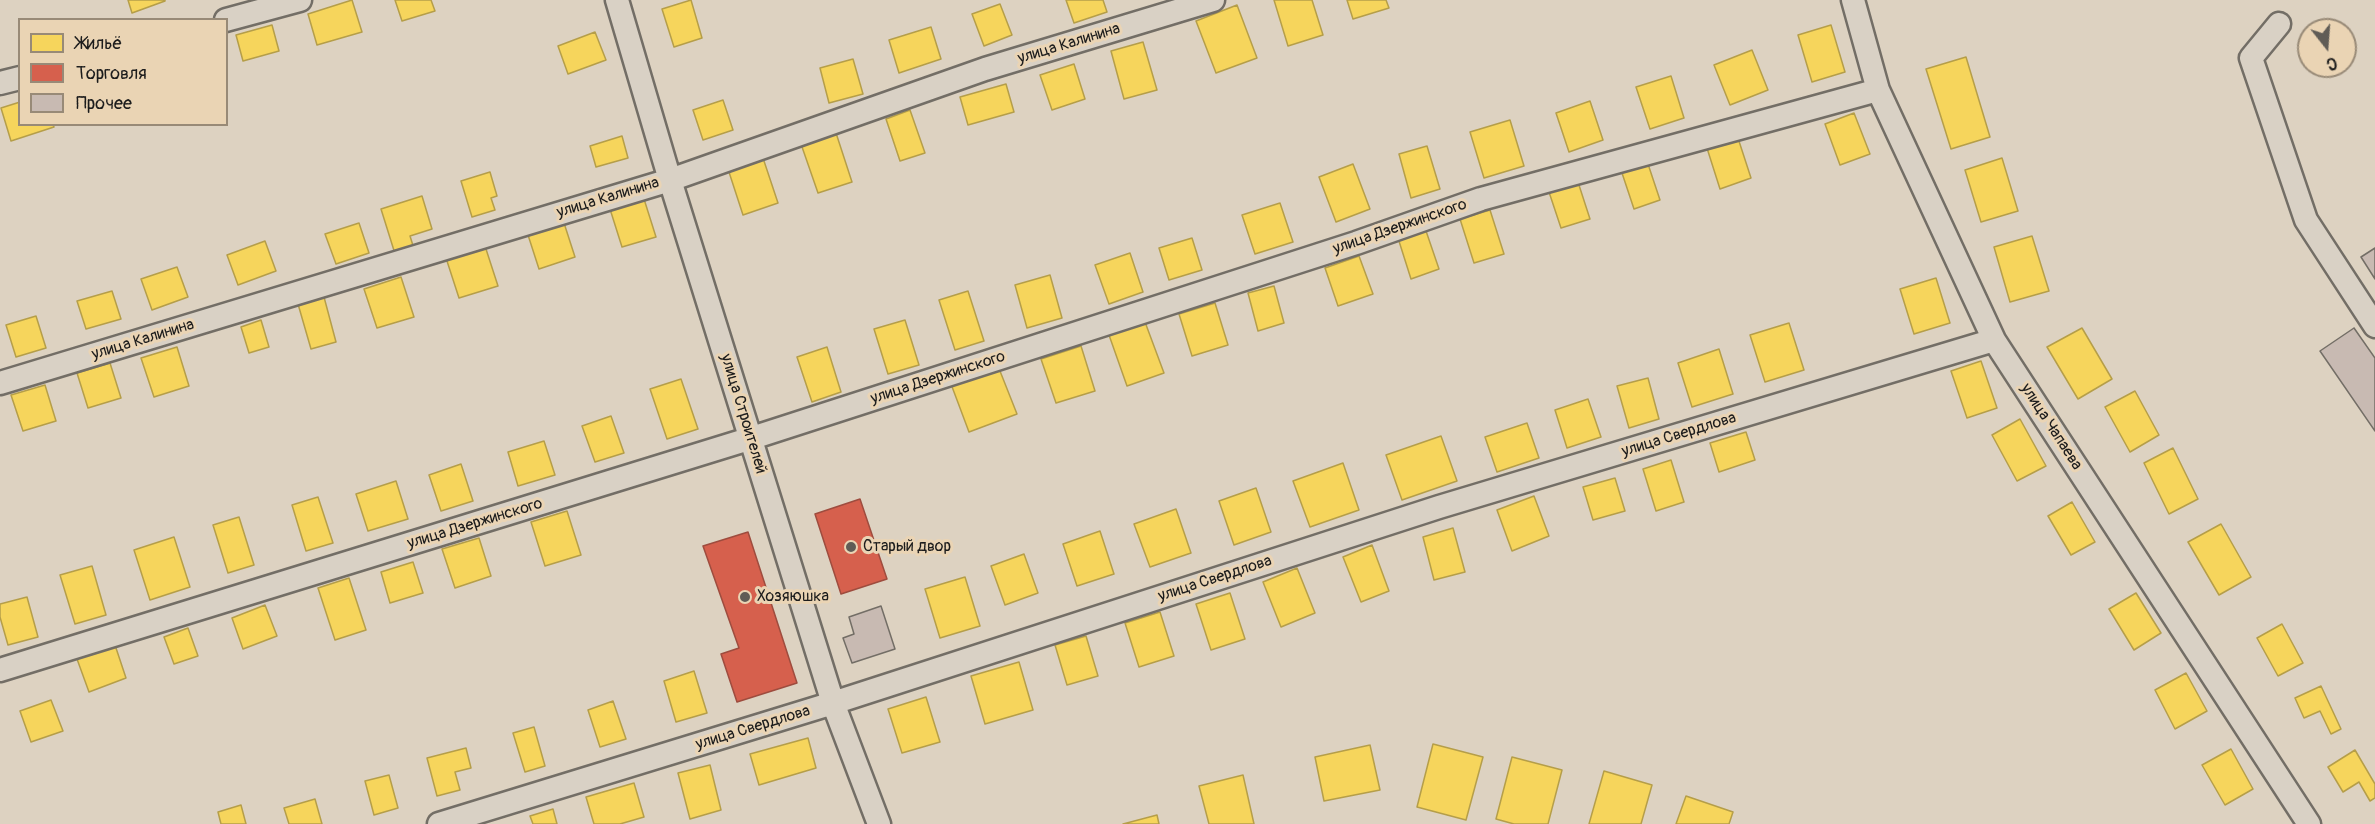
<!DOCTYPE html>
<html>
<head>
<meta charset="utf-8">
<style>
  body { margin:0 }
  #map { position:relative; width:2375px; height:824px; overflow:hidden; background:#ddd2c1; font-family:Pangolin,sans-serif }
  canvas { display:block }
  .legend { position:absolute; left:18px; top:18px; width:210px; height:108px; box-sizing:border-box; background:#ead4b4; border:2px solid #988a77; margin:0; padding:8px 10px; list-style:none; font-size:18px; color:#1c1c1c }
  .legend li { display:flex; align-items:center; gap:12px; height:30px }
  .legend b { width:30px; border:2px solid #988a77 }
  .north { position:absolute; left:2297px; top:18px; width:60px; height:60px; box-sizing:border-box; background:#ead4b4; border:2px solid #988a77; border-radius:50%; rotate:163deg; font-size:16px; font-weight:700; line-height:24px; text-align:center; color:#1c1c1c }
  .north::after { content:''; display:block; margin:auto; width:21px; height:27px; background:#605c56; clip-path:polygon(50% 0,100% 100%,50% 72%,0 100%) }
</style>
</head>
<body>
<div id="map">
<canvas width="2375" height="824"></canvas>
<ul class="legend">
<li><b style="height:16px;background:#f6d55c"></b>Жильё</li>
<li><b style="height:16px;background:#d6604d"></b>Торговля</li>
<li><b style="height:16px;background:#c8bab2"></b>Прочее</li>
</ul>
<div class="north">С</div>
</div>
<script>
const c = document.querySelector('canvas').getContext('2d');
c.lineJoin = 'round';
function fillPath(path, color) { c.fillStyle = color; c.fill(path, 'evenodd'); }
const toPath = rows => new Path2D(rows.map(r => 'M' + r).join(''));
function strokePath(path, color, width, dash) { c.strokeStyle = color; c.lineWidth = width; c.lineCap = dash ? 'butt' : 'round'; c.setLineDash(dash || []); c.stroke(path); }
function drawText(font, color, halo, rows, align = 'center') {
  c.font = font + ' Pangolin,sans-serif'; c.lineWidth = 6; c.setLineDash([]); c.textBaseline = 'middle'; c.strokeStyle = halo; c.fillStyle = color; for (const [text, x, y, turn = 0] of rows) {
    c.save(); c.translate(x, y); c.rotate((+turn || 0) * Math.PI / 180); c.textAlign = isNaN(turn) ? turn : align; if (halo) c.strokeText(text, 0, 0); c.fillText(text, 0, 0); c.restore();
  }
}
const homes = toPath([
  [128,0,165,0,165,1,132,13,128,0],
  [352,0,362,32,317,45,308,14,352,0],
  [395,0,431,0,435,11,402,21,395,0],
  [691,0,702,38,674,47,662,9,691,0],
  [1066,0,1103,0,1107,12,1074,23,1066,0],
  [1274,0,1312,0,1323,35,1288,46,1274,0],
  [1347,0,1386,0,1389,8,1353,19,1347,0],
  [1000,4,1012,35,984,46,972,14,1000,4],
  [1237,5,1257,58,1216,73,1196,21,1237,5],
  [272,25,279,51,243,61,236,35,272,25],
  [1831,25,1845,72,1812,82,1798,35,1831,25],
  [931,27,941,59,899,73,889,40,931,27],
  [595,32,606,60,568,74,558,46,595,32],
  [1143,42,1157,90,1124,99,1111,51,1143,42],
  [1752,50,1768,90,1730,105,1714,65,1752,50],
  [1966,57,1990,137,1951,149,1926,69,1966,57],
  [853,59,863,94,829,103,820,68,853,59],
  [1074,64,1085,99,1052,110,1040,75,1074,64],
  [1671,76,1684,118,1650,129,1636,87,1671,76],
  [1006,84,1014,112,968,125,960,97,1006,84],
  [723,100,733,130,703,140,693,110,723,100],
  [1590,101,1603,140,1569,152,1556,113,1590,101],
  [20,102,20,124,53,124,54,127,11,141,1,108,20,102],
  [910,110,925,153,900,161,886,119,910,110],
  [1854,113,1870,154,1840,165,1825,124,1854,113],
  [1510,120,1524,166,1484,178,1470,132,1510,120],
  [836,133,852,182,818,193,801,144,836,133],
  [1737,135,1751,178,1720,189,1706,145,1737,135],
  [622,136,628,158,596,167,590,146,622,136],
  [1427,146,1440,189,1411,198,1399,154,1427,146],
  [763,158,778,203,743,215,728,169,763,158],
  [2002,158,2018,211,1981,222,1965,170,2002,158],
  [1647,161,1660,200,1634,209,1621,170,1647,161],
  [1353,164,1370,209,1336,222,1319,177,1353,164],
  [490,172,497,196,491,198,495,210,472,217,461,181,490,172],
  [1577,179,1590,219,1561,228,1548,189,1577,179],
  [422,196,432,229,410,236,415,252,396,257,381,209,422,196],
  [644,199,656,237,622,247,610,209,644,199],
  [1280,203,1293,242,1255,254,1242,215,1280,203],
  [1490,210,1504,254,1474,263,1460,219,1490,210],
  [359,223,369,253,336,264,325,234,359,223],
  [564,223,575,257,539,269,528,235,564,223],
  [1425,228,1439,269,1411,279,1398,238,1425,228],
  [2032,236,2049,291,2010,302,1994,247,2032,236],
  [1192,238,1202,270,1169,280,1159,248,1192,238],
  [265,241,276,271,238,285,227,255,265,241],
  [485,246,498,286,459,298,446,258,485,246],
  [1130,253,1143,292,1109,304,1095,265,1130,253],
  [1359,256,1373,294,1338,306,1325,268,1359,256],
  [177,267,188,297,152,310,141,279,177,267],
  [1050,275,1062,318,1027,328,1015,285,1050,275],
  [401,277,414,317,377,328,364,289,401,277],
  [1936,278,1950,323,1914,334,1900,289,1936,278],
  [1274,286,1284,323,1258,331,1248,293,1274,286],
  [112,291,121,319,86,329,77,301,112,291],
  [968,291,984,341,955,350,939,300,968,291],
  [324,297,336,342,311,349,298,304,324,297],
  [1215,303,1228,345,1192,356,1179,314,1215,303],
  [36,316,46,348,16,357,6,325,36,316],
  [261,320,269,347,249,353,241,327,261,320],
  [905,320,919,365,888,374,874,329,905,320],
  [1145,322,1164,373,1127,386,1109,335,1145,322],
  [1789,323,1804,370,1765,382,1750,335,1789,323],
  [2082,328,2112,379,2078,399,2047,347,2082,328],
  [1081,346,1095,391,1056,403,1041,359,1081,346],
  [177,347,189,386,154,397,141,358,177,347],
  [827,347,841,392,812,402,797,357,827,347],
  [1719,349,1733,394,1692,407,1678,363,1719,349],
  [1981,361,1997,408,1967,418,1951,371,1981,361],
  [110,363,121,398,88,408,77,373,110,363],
  [998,366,1017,414,969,432,951,384,998,366],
  [1648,378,1659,419,1629,428,1617,386,1648,378],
  [681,379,698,429,667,439,650,389,681,379],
  [45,385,56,421,23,431,11,395,45,385],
  [2135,391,2159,435,2130,452,2105,407,2135,391],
  [1588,399,1601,437,1567,448,1555,410,1588,399],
  [611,416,624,453,595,462,582,426,611,416],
  [2020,419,2046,466,2017,481,1992,435,2020,419],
  [1527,423,1539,458,1497,472,1485,437,1527,423],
  [1746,432,1755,460,1719,472,1710,443,1746,432],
  [1441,436,1457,481,1402,500,1386,455,1441,436],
  [544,441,555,475,518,486,508,452,544,441],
  [2173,448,2198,499,2169,514,2144,463,2173,448],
  [1671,460,1684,502,1656,511,1643,469,1671,460],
  [1343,463,1359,510,1310,527,1293,481,1343,463],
  [461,464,473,501,441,511,429,475,461,464],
  [1615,478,1625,511,1593,520,1583,487,1615,478],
  [396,481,408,519,368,531,356,494,396,481],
  [1256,488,1271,532,1234,545,1219,501,1256,488],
  [1534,496,1549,536,1512,551,1497,510,1534,496],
  [318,497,333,543,306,551,292,505,318,497],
  [2072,502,2095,542,2071,555,2048,516,2072,502],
  [1176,509,1191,553,1150,567,1134,524,1176,509],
  [567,511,581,555,545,566,531,522,567,511],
  [239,517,254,565,228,573,213,525,239,517],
  [2221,524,2251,577,2219,595,2188,542,2221,524],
  [1453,528,1465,572,1434,580,1423,537,1453,528],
  [1100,531,1114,574,1077,586,1063,544,1100,531],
  [174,537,190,587,150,600,134,550,174,537],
  [479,538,491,576,455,588,442,549,479,538],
  [1372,545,1389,591,1361,602,1343,557,1372,545],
  [1024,554,1038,593,1005,605,991,566,1024,554],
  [413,562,423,593,390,603,381,572,413,562],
  [92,566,106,615,75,624,60,575,92,566],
  [1297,568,1315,613,1281,627,1263,582,1297,568],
  [965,577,980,626,940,638,925,589,965,577],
  [349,578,366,630,335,640,318,588,349,578],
  [1230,593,1245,639,1211,650,1196,604,1230,593],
  [2136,593,2161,633,2134,650,2109,609,2136,593],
  [27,597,38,637,8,645,0,617,0,604,27,597],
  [265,605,277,636,243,649,232,618,265,605],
  [1160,612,1174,656,1139,667,1125,623,1160,612],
  [2282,624,2303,663,2278,676,2257,638,2282,624],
  [188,628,198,656,174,664,164,637,188,628],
  [1086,636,1098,676,1067,685,1055,645,1086,636],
  [115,645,126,678,89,692,77,659,115,645],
  [1019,662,1033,710,985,724,971,676,1019,662],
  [694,671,707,713,676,722,664,681,694,671],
  [2186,673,2207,711,2175,729,2155,690,2186,673],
  [2321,686,2341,729,2331,734,2320,711,2304,718,2295,698,2321,686],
  [926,697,940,742,902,753,888,709,926,697],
  [51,700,63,731,31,742,20,711,51,700],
  [613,701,626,739,600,747,588,710,613,701],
  [534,727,545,766,525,772,513,733,534,727],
  [808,738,816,768,759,785,750,754,808,738],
  [1433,744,1483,757,1466,820,1417,807,1433,744],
  [1370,745,1380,790,1324,801,1315,757,1370,745],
  [466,748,471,768,455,772,460,790,437,796,427,758,466,748],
  [2231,749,2253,789,2225,805,2202,765,2231,749],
  [2355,750,2375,784,2375,798,2370,801,2359,782,2343,792,2328,767,2355,750],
  [1512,757,1562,770,1548,824,1514,824,1496,819,1512,757],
  [710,765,721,810,690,819,678,773,710,765],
  [1604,771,1652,785,1641,824,1589,824,1604,771],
  [389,775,398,808,374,815,365,781,389,775],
  [1243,775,1254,824,1209,824,1199,786,1243,775],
  [634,783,644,817,620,824,594,824,586,797,634,783],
  [1686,796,1733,812,1729,824,1676,824,1686,796],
  [315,799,322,824,289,824,284,808,315,799],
  [241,805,246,824,221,824,218,812,241,805],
  [553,809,557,824,533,824,530,816,553,809],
  [1157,815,1159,824,1123,824,1157,815]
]);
fillPath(homes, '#f6d55c');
strokePath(homes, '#b59e49', 1.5);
const shops = toPath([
  [860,499,887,579,841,594,815,514,860,499],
  [748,532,797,683,737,702,721,654,739,648,703,546,748,532]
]);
fillPath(shops, '#d6604d');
strokePath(shops, '#9e4c3e', 1.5);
const building = toPath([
  [2375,248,2375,279,2361,257,2375,248],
  [2354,328,2375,358,2375,431,2320,351,2354,328],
  [881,606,895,649,852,663,843,638,854,634,849,617,881,606]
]);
fillPath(building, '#c8bab2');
strokePath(building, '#736e66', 1.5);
const street = toPath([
  [617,0,670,180,833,703,879,824],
  [1853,0,1878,90,1994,340,2309,824],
  [226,20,300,0],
  [2279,24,2251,58,2306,220,2375,326],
  [0,83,20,78],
  [0,383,670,180,985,69,1213,0],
  [0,670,752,438,1356,243,1481,199,1878,90],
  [439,824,833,703,1439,507,1994,340]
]);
strokePath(street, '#736e66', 27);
strokePath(street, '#d9d1c5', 22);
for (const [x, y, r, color] of [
  [851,547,6,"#605c56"],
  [745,597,6,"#605c56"]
]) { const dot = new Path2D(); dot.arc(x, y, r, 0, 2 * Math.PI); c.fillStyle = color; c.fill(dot); strokePath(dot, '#ead4b4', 2); }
drawText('16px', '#1c1c1c', '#ead4b4', [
  ["улица Калинина",1069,44,-17],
  ["улица Калинина",608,198,-17],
  ["улица Дзержинского",1400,227,-19],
  ["улица Калинина",143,340,-17],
  ["улица Дзержинского",938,378,-18],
  ["улица Строителей",743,414,73],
  ["улица Чапаева",2051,427,57],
  ["улица Свердлова",1679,435,-17],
  ["улица Дзержинского",475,524,-17],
  ["улица Свердлова",1215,579,-18],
  ["улица Свердлова",753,728,-17]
]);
drawText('16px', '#1c1c1c', '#ead4b4', [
  ["Старый двор",863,547],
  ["Хозяюшка",757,597]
], 'left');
</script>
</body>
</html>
